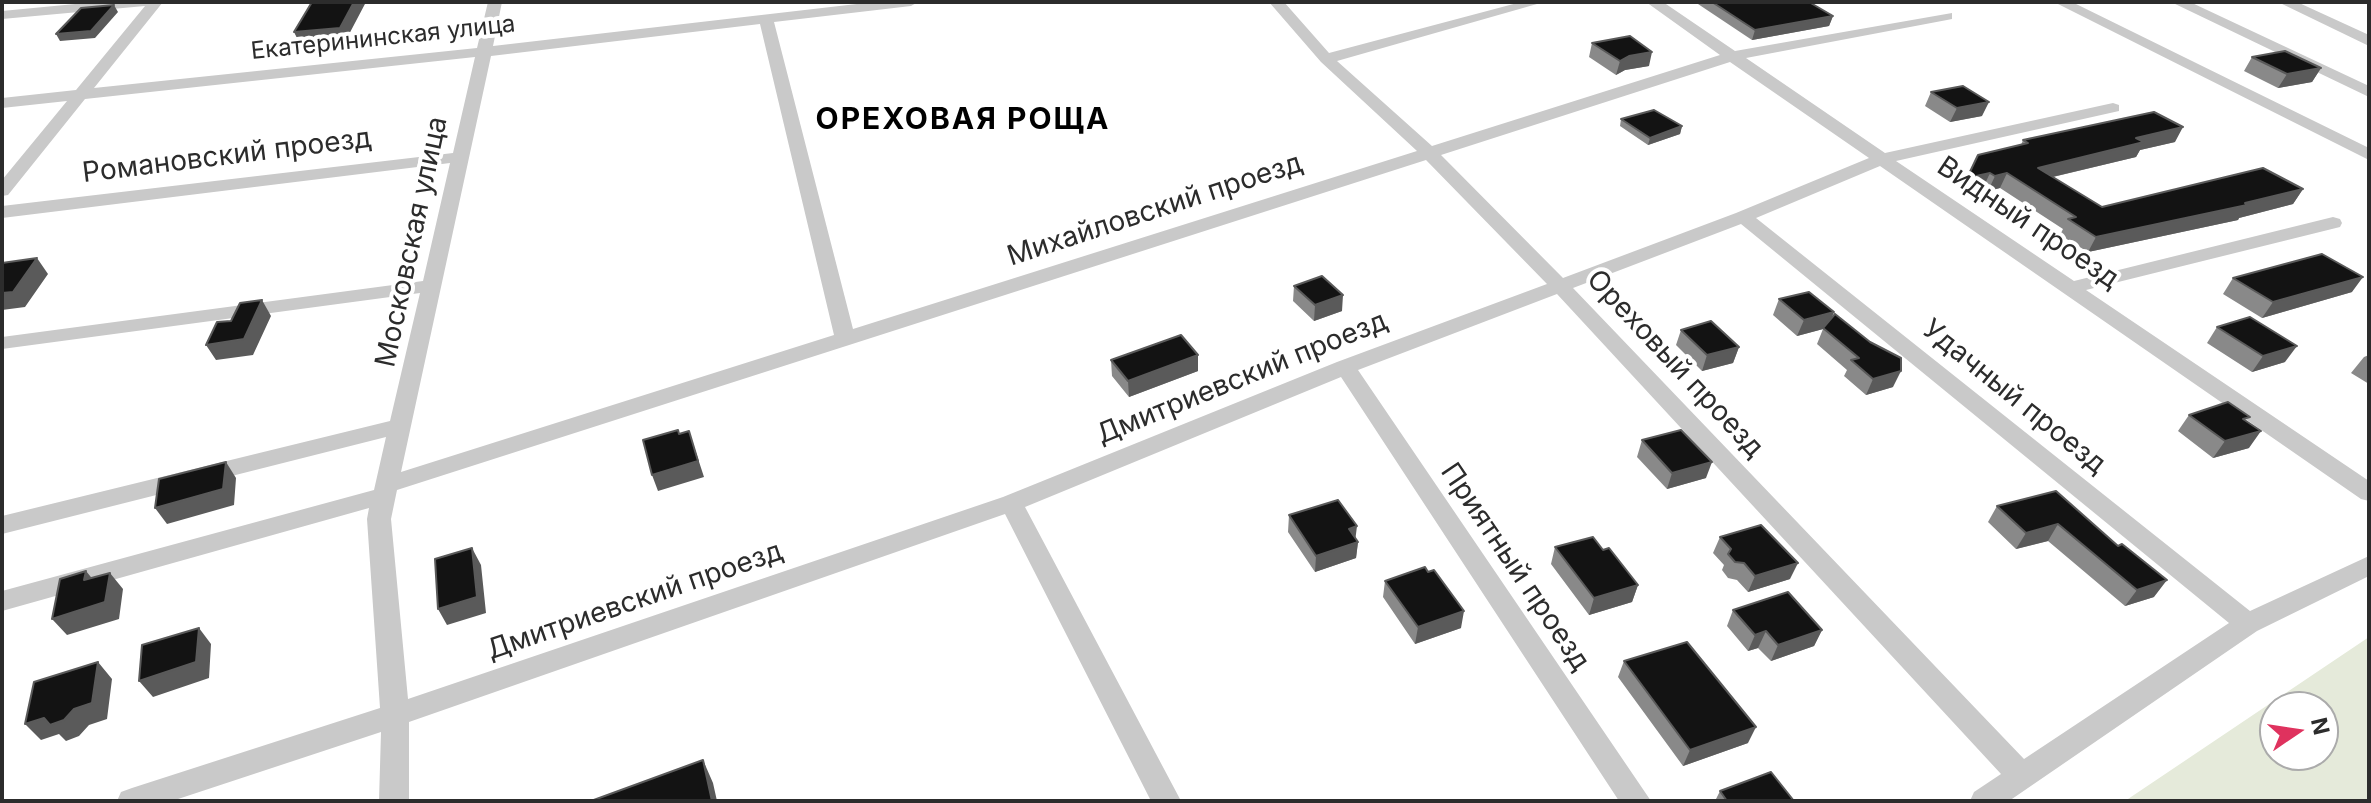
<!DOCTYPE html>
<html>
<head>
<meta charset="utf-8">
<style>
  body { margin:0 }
  #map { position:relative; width:2371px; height:803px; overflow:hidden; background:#fff; font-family:Inter,sans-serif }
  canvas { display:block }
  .frame { position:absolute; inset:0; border:4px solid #2c2c2c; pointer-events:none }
  .north { position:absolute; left:2259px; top:691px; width:80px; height:80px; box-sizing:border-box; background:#fff; border:2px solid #ababab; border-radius:50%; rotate:77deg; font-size:22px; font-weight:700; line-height:32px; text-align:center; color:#2c2c2c }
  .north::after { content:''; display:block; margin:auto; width:28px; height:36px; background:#df325e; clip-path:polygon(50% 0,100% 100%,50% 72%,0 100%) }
</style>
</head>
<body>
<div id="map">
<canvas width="2371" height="803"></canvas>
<div class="frame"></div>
<div class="north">N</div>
</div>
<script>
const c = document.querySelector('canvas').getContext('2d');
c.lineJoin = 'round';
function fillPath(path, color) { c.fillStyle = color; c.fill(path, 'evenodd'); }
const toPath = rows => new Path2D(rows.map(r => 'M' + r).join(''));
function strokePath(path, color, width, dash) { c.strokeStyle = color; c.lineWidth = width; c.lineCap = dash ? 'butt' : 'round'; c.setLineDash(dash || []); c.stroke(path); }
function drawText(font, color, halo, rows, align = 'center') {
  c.font = font + ' Inter,sans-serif'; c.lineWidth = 8; c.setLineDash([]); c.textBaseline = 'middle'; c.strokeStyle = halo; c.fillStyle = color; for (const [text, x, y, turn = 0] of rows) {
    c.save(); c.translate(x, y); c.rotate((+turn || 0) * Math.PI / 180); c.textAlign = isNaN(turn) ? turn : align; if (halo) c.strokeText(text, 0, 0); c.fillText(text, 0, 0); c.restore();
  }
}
fillPath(toPath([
  [2369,637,2369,801,2125,801],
  [2275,707,2323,707,2323,755,2275,755]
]), '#e5eada');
fillPath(toPath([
  [96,2,163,2,94,88,477,48,488,2,502,2,493,46,874,2,918,2,911,6,774,22,853,329,1417,151,1321,62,1269,2,1284,2,1329,53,1521,2,1544,2,1337,61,1432,146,1720,55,1646,2,1663,2,1735,51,1952,13,1952,19,1947,20,1746,58,1885,153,2113,103,2119,105,2119,111,1896,161,2074,281,2333,217,2340,219,2342,223,2340,227,2086,290,2369,481,2369,501,2361,499,1880,166,1756,218,2250,611,2369,556,2369,576,2257,631,2009,801,1970,801,1974,792,2001,774,1557,294,1358,370,1651,801,1619,801,1341,377,1025,507,1181,801,1151,801,1005,514,409,722,409,801,379,801,381,732,172,801,117,801,121,792,132,788,380,708,367,519,369,508,2,611,2,591,374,490,386,437,2,534,2,516,390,421,420,293,2,349,2,337,423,281,450,163,2,218,2,206,453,153,475,57,85,99,8,195,2,196,2,180,67,101,2,108,2,98,76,90,145,6,2,19,2,11,96,2],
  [760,24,834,335,401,472,491,56,760,24],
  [1730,62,1869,158,1736,213,1563,278,1441,155,1730,62],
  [1426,160,1547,284,1337,362,1003,497,408,699,391,519,397,490,1426,160],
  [1741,224,2229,623,2024,759,1573,288,1741,224],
  [2054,2,2072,2,2369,148,2369,160,2054,2],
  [2171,2,2190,2,2369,86,2369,97,2171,2],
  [2278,2,2297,2,2369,35,2369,46,2278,2]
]), '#c9c9c9');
fillPath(toPath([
  [1695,2,1809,2,1833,16,1829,26,1752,40],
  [1592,43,1649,66,1625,70,1616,75,1589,57],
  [2252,57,2321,68,2312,82,2278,88,2244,71],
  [1931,92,1982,116,1950,122,1925,106],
  [1621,119,1682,126,1680,134,1648,145,1620,126],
  [2023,140,2175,142,2140,150,2136,157,2053,177,2102,207,2303,189,2293,204,2239,218,2238,220,2088,252,2060,235,2063,229,2000,188,1988,191,1983,188,1961,193,1978,155,2021,145],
  [2233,278,2352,292,2262,318,2223,294],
  [1294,286,1342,311,1314,321,1293,301],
  [1779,299,1834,312,1831,319,1893,387,1866,395,1844,376,1847,370,1817,344,1823,329,1797,336,1773,315],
  [2217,327,2285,362,2252,372,2207,343],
  [1681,330,1739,347,1733,363,1702,371,1676,345],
  [2369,355,2369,384,2351,373,2364,357],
  [1111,360,1198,371,1129,397,1112,376],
  [2189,415,2247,421,2249,448,2213,458,2178,431],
  [1642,440,1706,478,1667,489,1637,457],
  [2056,491,2154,597,2125,606,2048,541,2016,549,1988,522,1997,506],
  [1289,515,1355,538,1358,542,1356,558,1315,572,1288,532],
  [1720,537,1790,579,1748,592,1737,580,1728,578,1722,570,1724,565,1713,553],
  [1555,547,1603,550,1638,585,1632,602,1589,615,1551,564],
  [1385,581,1461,628,1415,644,1383,597],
  [1733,610,1822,630,1814,646,1771,661,1758,648,1748,651,1727,626],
  [1624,661,1748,743,1683,766,1618,677],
  [1720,791,1794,801,1715,801]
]), '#898989');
fillPath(toPath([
  [354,2,366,2,346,40,300,44,294,32],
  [114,5,118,12,95,38,60,41,56,34],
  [1833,16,1829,26,1752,40,1755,30],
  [1652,52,1649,66,1625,70,1616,75,1620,61,1629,56],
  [2321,68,2312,82,2278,88,2287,74],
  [1989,102,1982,116,1950,122,1957,108],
  [1682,126,1680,134,1648,145,1650,138],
  [2183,127,2175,142,2140,150,2136,157,2031,182,2038,168,2136,138],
  [1990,173,1983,188,1961,193,1967,178],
  [2007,173,2000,188,1988,191,1995,176],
  [2303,189,2293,204,2239,218,2238,220,2088,252,2096,237],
  [37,258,48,274,25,307,2,310,2,293],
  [2363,277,2352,292,2262,318,2273,302],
  [1343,295,1342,311,1314,321,1315,305],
  [262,300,271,316,253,355,216,360,206,345],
  [1834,312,1827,328,1797,336,1804,320],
  [2297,346,2285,362,2252,372,2263,356],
  [1739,347,1733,363,1702,371,1707,355],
  [1198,355,1198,371,1129,397,1128,381],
  [1901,371,1893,387,1866,395,1873,379],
  [689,431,704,477,658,491,652,475],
  [2261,431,2249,448,2213,458,2225,441],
  [226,462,236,478,234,505,167,524,155,508],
  [1712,462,1706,478,1667,489,1672,473],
  [2058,524,2048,541,2016,549,2026,533],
  [1357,526,1355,542,1349,529],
  [1358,542,1356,558,1315,572,1316,556],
  [472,548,481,565,486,613,447,625,438,609],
  [1798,563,1790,579,1748,592,1755,576],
  [86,571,99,587,84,580],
  [110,573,123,589,119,619,67,635,52,619],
  [2167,580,2154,597,2125,606,2137,590],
  [1638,585,1632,602,1589,615,1594,598],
  [1464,611,1461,628,1415,644,1418,627],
  [199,628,211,644,209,678,153,697,139,681],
  [1822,630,1814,646,1771,661,1778,645],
  [1766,631,1758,648,1748,651,1755,635],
  [98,662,112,679,107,719,89,725,79,736,66,741,59,734,41,740,25,724],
  [1756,727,1748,743,1683,766,1690,750],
  [703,760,713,783,717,801,712,801]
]), '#5a5a5a');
const building = toPath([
  [312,2,354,2,340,28,294,32,312,2],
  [1712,2,1809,2,1833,16,1755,30,1712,2],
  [114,5,91,31,56,34,81,8,114,5],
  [1630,36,1652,52,1629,56,1620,61,1592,43,1630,36],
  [2285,51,2321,68,2287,74,2252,57,2285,51],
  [1963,86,1989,102,1957,108,1931,92,1963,86],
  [1654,110,1682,126,1650,138,1621,119,1654,110],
  [2154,112,2183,127,2136,138,2144,142,2038,168,2102,207,2263,168,2303,189,2245,203,2247,205,2096,237,2068,219,2076,217,2007,173,1995,176,1990,173,1967,178,1978,155,2028,143,2023,140,2154,112],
  [2322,254,2363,277,2273,302,2233,278,2322,254],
  [37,258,13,292,2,293,2,263,37,258],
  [1322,276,1343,295,1315,305,1294,286,1322,276],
  [1809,292,1834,312,1804,320,1779,299,1809,292],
  [262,300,244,339,206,345,217,322,231,321,240,303,262,300],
  [1835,314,1870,342,1901,358,1901,371,1873,379,1851,360,1859,358,1823,328,1835,314],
  [2250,317,2297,346,2263,356,2217,327,2250,317],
  [1711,321,1739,347,1707,355,1681,330,1711,321],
  [1181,335,1198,355,1128,381,1111,360,1181,335],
  [2228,402,2250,417,2243,419,2261,431,2225,441,2189,415,2228,402],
  [678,430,679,434,689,431,698,461,652,475,643,440,678,430],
  [1681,430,1712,462,1672,473,1642,440,1681,430],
  [226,462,223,489,155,508,159,479,226,462],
  [2056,491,2118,546,2122,544,2167,580,2137,590,2058,524,2026,533,1997,506,2056,491],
  [1338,500,1357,526,1349,529,1358,542,1316,556,1289,515,1338,500],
  [1761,525,1798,563,1755,576,1744,563,1735,562,1728,554,1731,549,1720,537,1761,525],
  [1593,537,1603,550,1609,548,1638,585,1594,598,1555,547,1593,537],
  [472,548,477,597,438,609,435,559,472,548],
  [1425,567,1428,572,1434,570,1464,611,1418,627,1385,581,1425,567],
  [86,571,84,580,110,573,105,602,52,619,60,579,86,571],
  [1788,592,1822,630,1778,645,1766,631,1755,635,1733,610,1788,592],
  [199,628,196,662,139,681,142,645,199,628],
  [1687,642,1756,727,1690,750,1624,661,1687,642],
  [98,662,92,703,74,709,64,720,50,725,44,718,25,724,34,682,98,662],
  [703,760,712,801,591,801,703,760],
  [1771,772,1794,801,1727,801,1720,791,1771,772]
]);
fillPath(building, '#131313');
strokePath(building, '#5a5a5a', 2);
drawText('24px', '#2c2c2c', '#fff', [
  ["Екатерининская улица",383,38,-6]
]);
drawText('28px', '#2c2c2c', '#fff', [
  ["Романовский проезд",227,156,-7],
  ["Михайловский проезд",1155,210,-18],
  ["Видный проезд",2028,223,34],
  ["Московская улица",412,242,-78],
  ["Ореховый проезд",1675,364,47],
  ["Дмитриевский проезд",1242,378,-22],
  ["Удачный проезд",2014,397,39],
  ["Приятный проезд",1515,567,56],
  ["Дмитриевский проезд",635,601,-19]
]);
c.letterSpacing = '2px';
drawText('bold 30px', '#000', '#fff', [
  ["ОРЕХОВАЯ РОЩА",963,120]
]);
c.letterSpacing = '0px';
</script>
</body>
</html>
